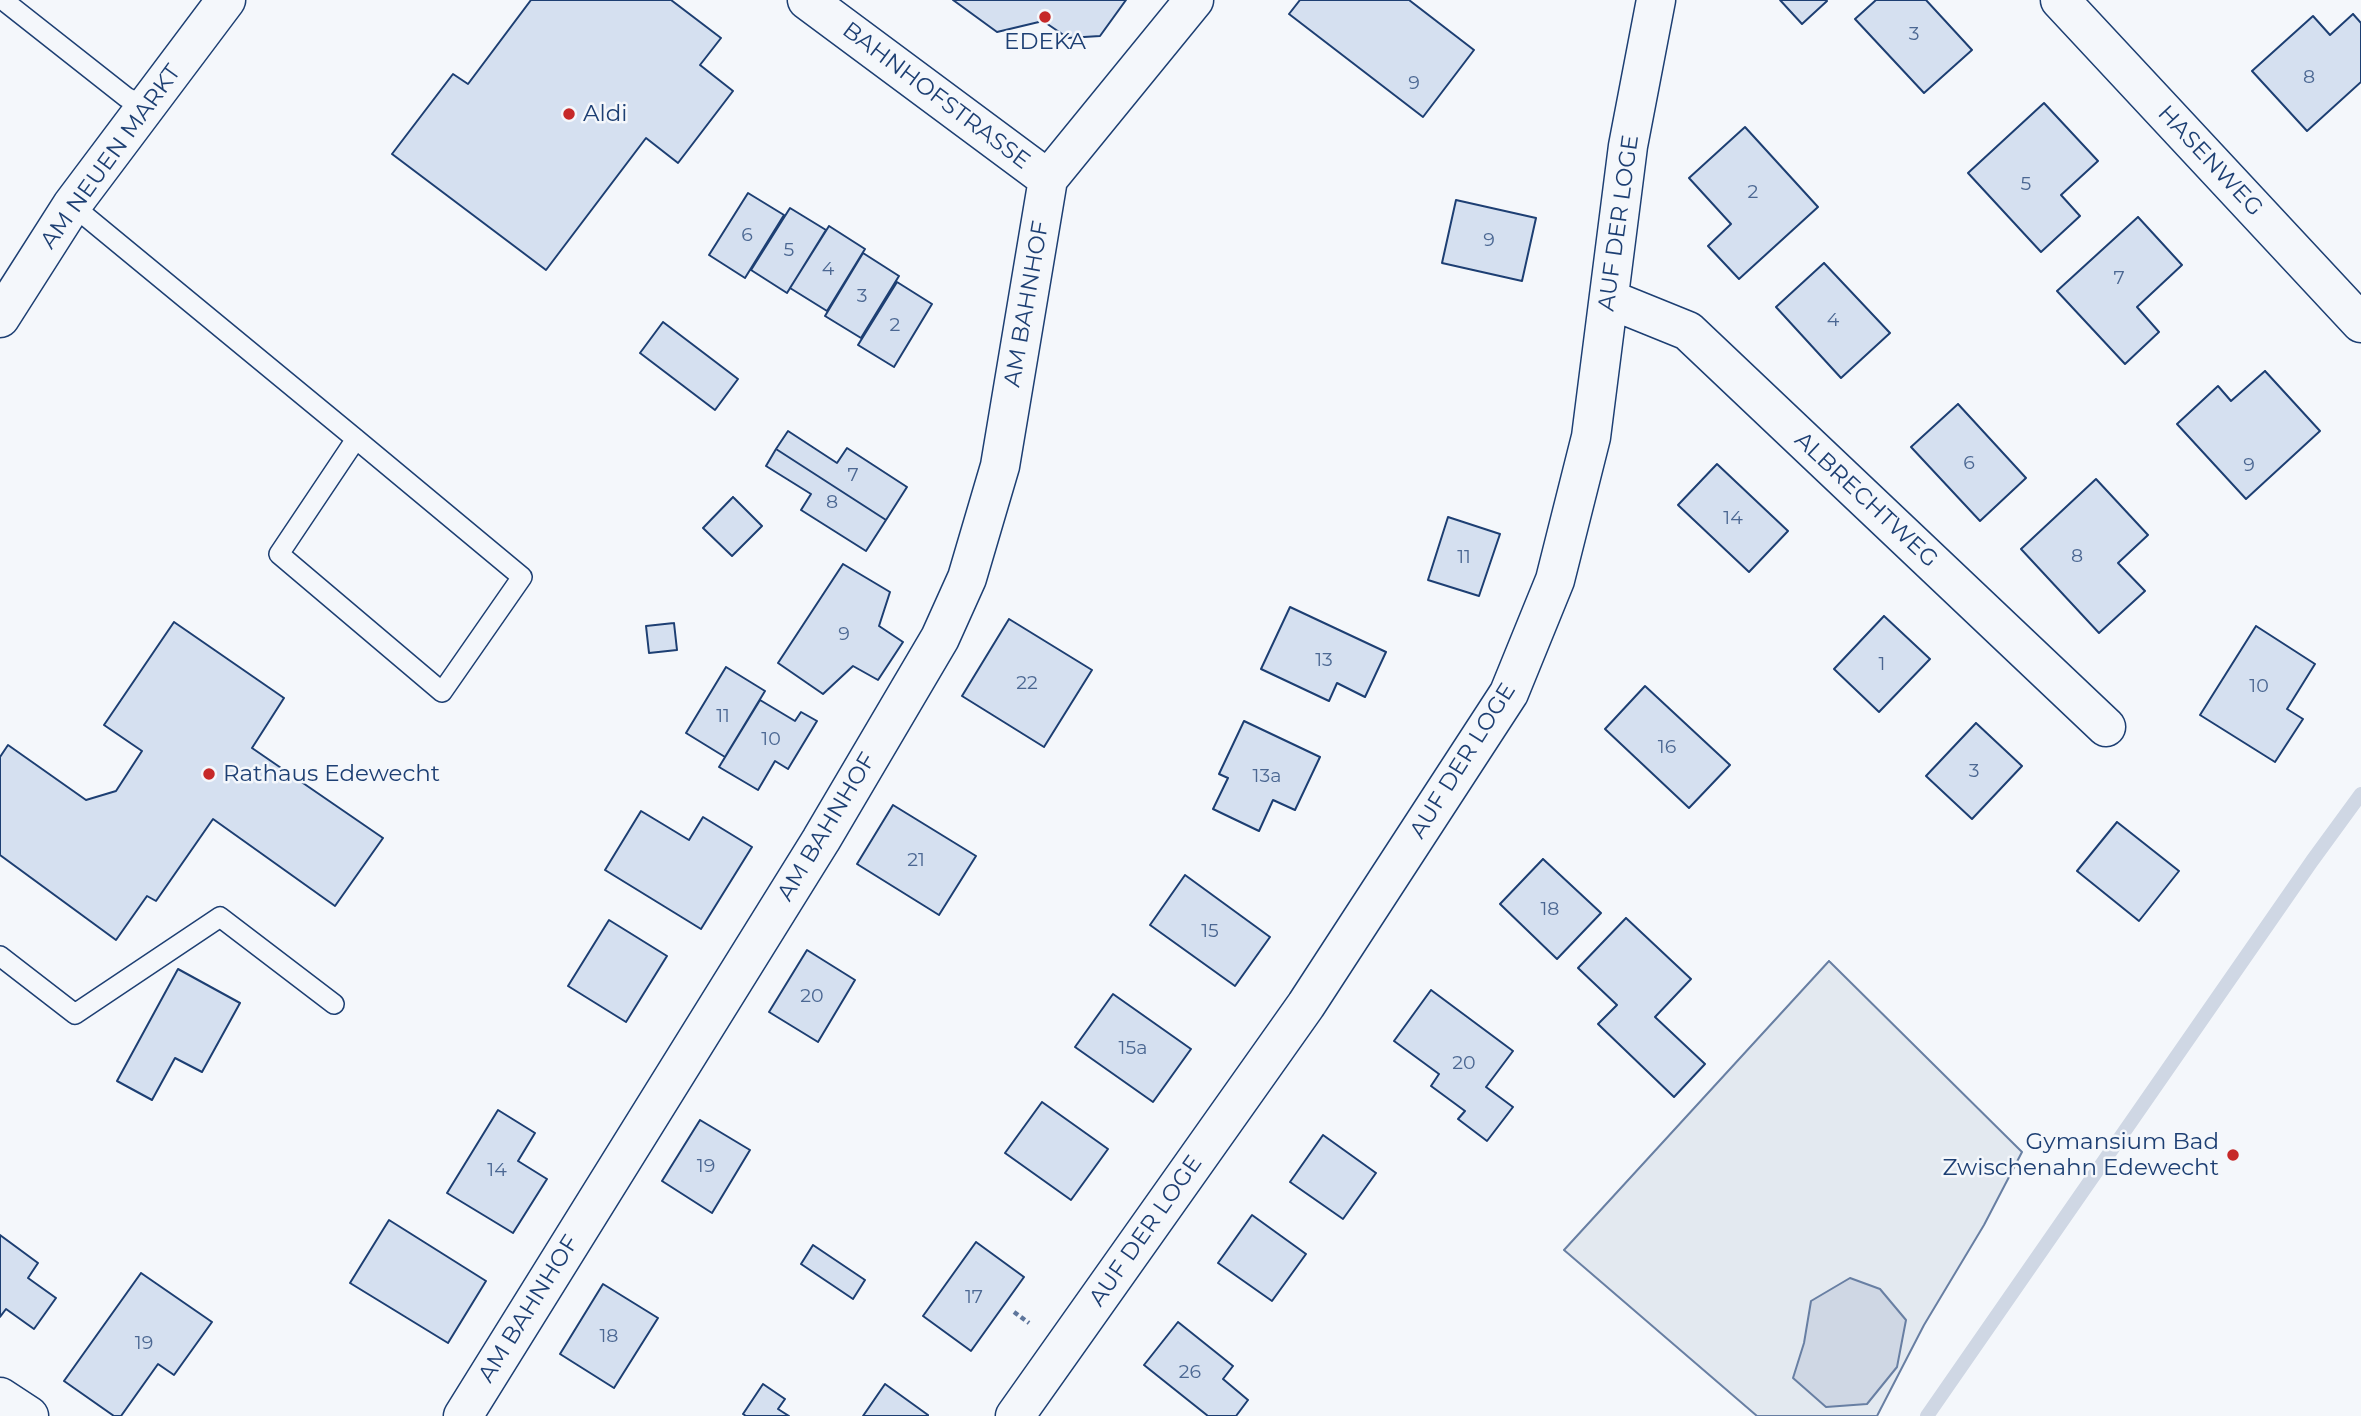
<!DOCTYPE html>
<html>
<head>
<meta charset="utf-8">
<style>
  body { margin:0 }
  canvas { display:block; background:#f4f7fb }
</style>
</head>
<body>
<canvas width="2361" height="1416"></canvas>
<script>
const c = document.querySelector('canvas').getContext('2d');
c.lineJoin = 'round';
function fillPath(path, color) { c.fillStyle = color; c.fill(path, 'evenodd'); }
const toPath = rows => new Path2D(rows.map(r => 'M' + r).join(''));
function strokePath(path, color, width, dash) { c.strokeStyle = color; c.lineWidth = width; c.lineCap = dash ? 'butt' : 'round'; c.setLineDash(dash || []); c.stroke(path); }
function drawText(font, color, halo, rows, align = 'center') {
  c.font = font + ' Montserrat,sans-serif'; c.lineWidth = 5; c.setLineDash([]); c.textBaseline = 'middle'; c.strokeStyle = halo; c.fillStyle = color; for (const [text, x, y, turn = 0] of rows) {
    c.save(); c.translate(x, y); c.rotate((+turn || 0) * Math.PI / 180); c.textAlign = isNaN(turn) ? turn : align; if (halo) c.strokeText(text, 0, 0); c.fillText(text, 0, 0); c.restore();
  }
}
const green = toPath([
  [1829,961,2022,1152,1984,1225,1924,1325,1877,1416,1757,1416,1564,1250,1829,961]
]);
fillPath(green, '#e3e9f0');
strokePath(green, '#687fa3', 2);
const water = toPath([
  [1850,1278,1880,1289,1906,1320,1897,1367,1867,1404,1826,1407,1793,1378,1804,1343,1811,1301,1850,1278]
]);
fillPath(water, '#cfd7e4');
strokePath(water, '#687fa3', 2);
strokePath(toPath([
  [1927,1416,2312,861,2361,794]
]), '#cfd7e4', 14);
const building = toPath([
  [531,0,671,0,721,38,700,65,733,91,678,163,646,138,546,270,392,154,453,74,468,84,531,0],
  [953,0,1126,0,1100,36,1068,38,1043,21,997,32,953,0],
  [1300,0,1409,0,1474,50,1423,117,1289,14,1300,0],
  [1780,0,1826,0,1827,1,1802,24,1780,0],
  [1876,0,1926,0,1972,50,1924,93,1855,19,1876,0],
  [2353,14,2361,23,2361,82,2307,131,2252,71,2313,16,2330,35,2353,14],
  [2044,103,2098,161,2061,195,2080,216,2041,252,1968,173,2044,103],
  [1745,127,1818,207,1739,279,1708,246,1731,224,1689,178,1745,127],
  [748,193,784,215,745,278,709,255,748,193],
  [1456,200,1536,218,1522,281,1442,263,1456,200],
  [790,208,826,230,787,293,751,270,790,208],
  [2138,217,2182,265,2137,307,2159,332,2125,364,2057,291,2138,217],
  [829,226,865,249,827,311,790,288,829,226],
  [863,253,899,276,861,338,825,316,863,253],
  [1824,263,1890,333,1841,378,1776,307,1824,263],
  [897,282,932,304,894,367,858,345,897,282],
  [663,322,738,379,715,410,640,353,663,322],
  [2265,371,2320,431,2246,499,2177,424,2218,386,2231,401,2265,371],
  [1958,404,2026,478,1980,521,1911,447,1958,404],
  [788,431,837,463,847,448,907,487,886,520,776,449,788,431],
  [776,449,886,520,866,551,801,510,811,494,766,466,776,449],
  [1717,464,1788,531,1749,572,1678,505,1717,464],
  [2096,479,2148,535,2118,563,2145,591,2099,633,2021,549,2096,479],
  [733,497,762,526,732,556,703,528,733,497],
  [1448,517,1500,534,1479,596,1428,580,1448,517],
  [843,564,890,592,879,626,903,642,878,680,853,666,823,694,778,663,843,564],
  [1290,607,1386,652,1365,697,1337,683,1329,701,1261,669,1290,607],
  [1884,616,1930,659,1879,712,1834,669,1884,616],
  [1009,619,1092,670,1044,747,962,696,1009,619],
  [174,622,284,698,252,748,383,838,335,906,213,819,156,901,147,896,116,940,0,855,0,757,8,745,86,800,116,791,142,751,104,725,174,622],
  [674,623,677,650,649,653,646,626,674,623],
  [2256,626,2315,664,2287,709,2303,719,2275,762,2200,715,2256,626],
  [726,667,765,691,725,757,686,733,726,667],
  [1645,686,1730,765,1689,808,1605,729,1645,686],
  [760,700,795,721,801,712,817,721,788,769,775,761,758,790,719,767,760,700],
  [1244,721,1320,757,1295,810,1273,800,1259,831,1213,809,1228,778,1219,774,1244,721],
  [1976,723,2022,766,1972,819,1926,776,1976,723],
  [893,805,976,856,939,915,857,864,893,805],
  [641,811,689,840,703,817,752,847,701,929,605,870,641,811],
  [2117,822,2179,871,2139,921,2077,871,2117,822],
  [1543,859,1601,913,1557,959,1500,904,1543,859],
  [1185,875,1270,937,1235,986,1150,925,1185,875],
  [1626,918,1691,979,1655,1017,1705,1064,1674,1097,1598,1024,1617,1005,1578,968,1626,918],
  [609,920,667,956,626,1022,568,986,609,920],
  [807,950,855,980,818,1042,769,1012,807,950],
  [178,969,240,1003,202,1072,175,1058,152,1100,117,1081,178,969],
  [1431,990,1513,1051,1486,1087,1513,1107,1487,1141,1458,1119,1465,1111,1431,1086,1439,1074,1394,1041,1431,990],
  [1113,994,1191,1049,1153,1102,1075,1047,1113,994],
  [1042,1102,1108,1149,1071,1200,1005,1153,1042,1102],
  [498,1110,535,1133,518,1161,547,1179,513,1233,447,1193,498,1110],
  [700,1120,750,1150,712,1213,662,1181,700,1120],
  [1323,1135,1376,1173,1343,1219,1290,1182,1323,1135],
  [1252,1215,1306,1254,1272,1301,1218,1263,1252,1215],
  [389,1220,486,1281,448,1343,350,1283,389,1220],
  [0,1235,38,1263,28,1278,56,1298,34,1329,6,1309,0,1317,0,1235],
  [976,1242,1024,1277,971,1351,923,1316,976,1242],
  [813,1245,865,1280,853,1299,801,1264,813,1245],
  [141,1273,212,1322,174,1375,158,1364,121,1416,114,1416,64,1381,141,1273],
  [603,1284,658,1318,614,1388,560,1354,603,1284],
  [1178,1322,1233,1366,1223,1379,1248,1400,1236,1416,1208,1416,1144,1365,1178,1322],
  [763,1384,785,1399,778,1409,789,1416,746,1416,743,1414,763,1384],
  [885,1384,928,1415,928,1416,863,1416,885,1384]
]);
fillPath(building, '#d5e0f0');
strokePath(building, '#1d3f73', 2);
const service = toPath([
  [3,0,126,97,146,107],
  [72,205,356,439,522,577,442,692,279,554,356,439],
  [0,956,75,1014,220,917,334,1004]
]);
const minor = toPath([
  [807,0,1048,179],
  [2060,0,2361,323],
  [1609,299,1688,331,2106,727],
  [0,318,72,205,226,0],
  [0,1397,29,1416],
  [463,1416,821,840,940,638,967,578,1000,466,1048,179,1194,0],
  [1015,1416,1306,1005,1509,693,1555,580,1591,437,1628,146,1656,0]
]);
strokePath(service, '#1d3f73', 22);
strokePath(minor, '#1d3f73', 41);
strokePath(toPath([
  [1014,1312,1029,1323]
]), '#5e769c', 4.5, [5, 3.5]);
strokePath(service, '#f4f7fb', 19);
strokePath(minor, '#f4f7fb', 38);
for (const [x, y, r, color] of [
  [1045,17,7,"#c62828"],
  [569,114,7,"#c62828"],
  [209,774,7,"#c62828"],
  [2233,1155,7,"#c62828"]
]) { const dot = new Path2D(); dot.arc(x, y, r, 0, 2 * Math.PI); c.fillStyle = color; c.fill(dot); strokePath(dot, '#f4f7fb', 2.5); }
drawText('19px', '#4b6792', null, [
  ["3",1914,34],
  ["8",2309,77],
  ["9",1414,83],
  ["5",2026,184],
  ["2",1753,192],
  ["6",747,235],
  ["9",1489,240],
  ["5",789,250],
  ["4",828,269],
  ["7",2119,278],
  ["3",862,296],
  ["4",1833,320],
  ["2",895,325],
  ["6",1969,463],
  ["9",2249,465],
  ["7",853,475],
  ["8",832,502],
  ["14",1733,518],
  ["8",2077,556],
  ["11",1464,557],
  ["9",844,634],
  ["13",1324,660],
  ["1",1882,664],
  ["22",1027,683],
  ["10",2259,686],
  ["11",723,716],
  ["10",771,739],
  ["16",1667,747],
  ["3",1974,771],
  ["13a",1267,776],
  ["21",916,860],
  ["18",1550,909],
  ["15",1210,931],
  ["20",812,996],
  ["15a",1133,1048],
  ["20",1464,1063],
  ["19",706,1166],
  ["14",497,1170],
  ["17",974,1297],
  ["18",609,1336],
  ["19",144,1343],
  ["26",1190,1372]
]);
drawText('23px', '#1d3f73', '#f4f7fb', [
  ["EDEKA",1045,42,"center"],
  ["Aldi",583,114],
  ["Rathaus Edewecht",223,774],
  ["Gymansium Bad",2219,1142,"right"],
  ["Zwischenahn Edewecht",2219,1168,"right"]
], 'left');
drawText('23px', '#1d3f73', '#f4f7fb', [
  ["BAHNHOFSTRASSE",936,96,37],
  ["AM NEUEN MARKT",111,157,-54],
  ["HASENWEG",2210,161,47],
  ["AUF DER LOGE",1619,223,-82],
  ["AM BAHNHOF",1027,304,-80],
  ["ALBRECHTWEG",1866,500,43],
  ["AUF DER LOGE",1463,761,-58],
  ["AM BAHNHOF",827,827,-59],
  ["AUF DER LOGE",1146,1231,-55],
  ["AM BAHNHOF",529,1309,-58]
]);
</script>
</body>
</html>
